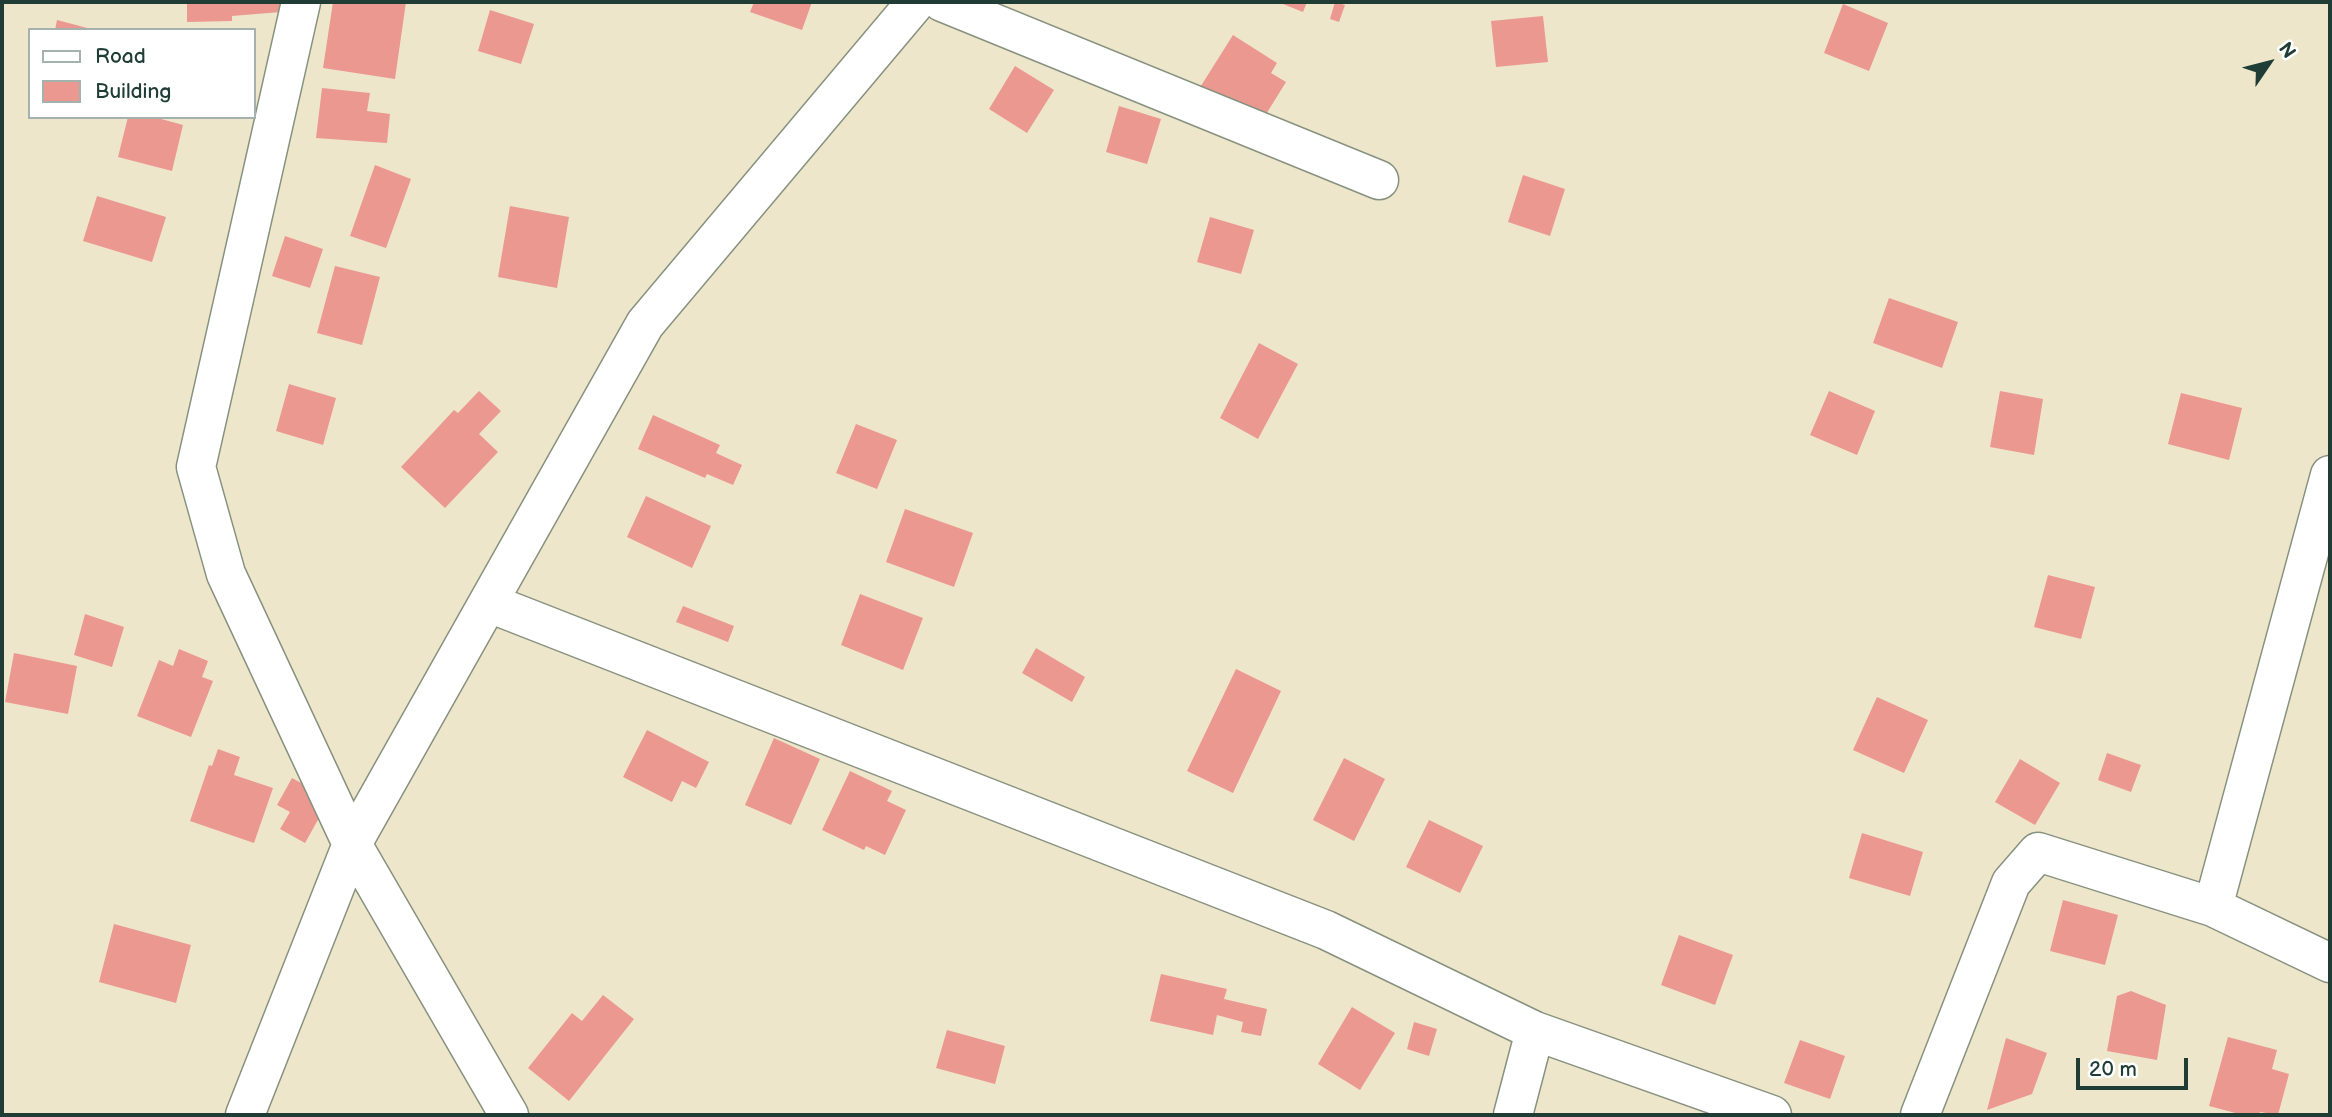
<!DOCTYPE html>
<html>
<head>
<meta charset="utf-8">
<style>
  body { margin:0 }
  #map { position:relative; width:2332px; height:1117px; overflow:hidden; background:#eee6ca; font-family:"Balsamiq Sans",sans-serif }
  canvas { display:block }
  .frame { position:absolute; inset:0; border:4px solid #1f3d34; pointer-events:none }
  .legend { position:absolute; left:28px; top:28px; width:228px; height:91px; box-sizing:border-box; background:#fff; border:2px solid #a5b1ae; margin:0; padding:9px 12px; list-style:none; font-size:21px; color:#1f3d34 }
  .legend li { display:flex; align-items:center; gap:14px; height:35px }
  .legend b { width:35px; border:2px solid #a5b1ae }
  .north { position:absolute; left:2234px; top:28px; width:70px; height:70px; -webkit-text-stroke:5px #fff; paint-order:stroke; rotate:55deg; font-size:19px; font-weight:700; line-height:28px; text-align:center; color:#1f3d34 }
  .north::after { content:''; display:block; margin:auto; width:24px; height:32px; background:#1f3d34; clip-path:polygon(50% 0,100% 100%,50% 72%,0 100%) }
  .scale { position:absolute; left:2076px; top:1058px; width:112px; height:32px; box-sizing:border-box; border:4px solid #1f3d34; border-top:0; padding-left:9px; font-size:21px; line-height:24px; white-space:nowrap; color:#1f3d34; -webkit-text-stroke:5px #fff; paint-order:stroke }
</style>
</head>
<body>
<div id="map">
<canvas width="2332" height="1117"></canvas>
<div class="frame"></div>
<ul class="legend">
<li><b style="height:9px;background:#fff"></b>Road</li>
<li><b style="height:19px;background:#eb9891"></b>Building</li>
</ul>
<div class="north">N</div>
<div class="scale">20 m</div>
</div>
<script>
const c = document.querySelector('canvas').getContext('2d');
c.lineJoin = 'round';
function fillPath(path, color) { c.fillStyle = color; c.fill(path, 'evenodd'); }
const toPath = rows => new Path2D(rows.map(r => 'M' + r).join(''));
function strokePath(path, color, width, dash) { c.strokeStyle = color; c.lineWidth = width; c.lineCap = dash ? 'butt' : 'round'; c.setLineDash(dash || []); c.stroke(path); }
fillPath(toPath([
  [187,2,292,2,293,11,232,16,232,21,187,22],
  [333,2,406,2,395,79,323,68],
  [754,2,812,2,802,30,750,12],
  [1278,2,1307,2,1303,12],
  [1335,2,1345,5,1339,22,1330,19],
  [1843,4,1888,23,1869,71,1824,53],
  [490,10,534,24,521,64,478,51],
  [1543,16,1548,62,1496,67,1491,21],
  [57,20,91,29,91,30,55,30],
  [1233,35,1277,63,1271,73,1286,82,1260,124,1199,89],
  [1015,66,1054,90,1027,133,989,109],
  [322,88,370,93,367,111,390,114,387,143,316,138],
  [1119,106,1161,119,1147,164,1106,152],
  [128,117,154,117,183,125,172,171,118,157],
  [375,165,411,179,386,248,350,236],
  [1523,175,1565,189,1550,236,1508,222],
  [97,196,166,217,152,262,83,241],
  [510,206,569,217,557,288,498,277],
  [1210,217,1254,230,1241,274,1197,262],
  [285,236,323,249,310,288,272,276],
  [335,266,380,277,362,345,317,333],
  [1889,298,1958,322,1942,368,1873,343],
  [1259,343,1298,364,1258,439,1220,418],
  [289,384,336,398,323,445,276,431],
  [479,391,501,411,479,434,498,452,445,508,401,467,454,410,458,413],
  [1829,391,1875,411,1857,455,1810,435],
  [2000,391,2043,399,2034,455,1990,447],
  [2181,393,2242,408,2229,460,2168,444],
  [653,415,720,445,716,453,742,465,733,485,707,474,705,478,638,449],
  [856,424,897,440,877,489,836,473],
  [646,496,711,526,692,568,627,537],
  [905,509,973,533,954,587,886,562],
  [2048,575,2095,587,2081,639,2034,627],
  [860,594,923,618,903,670,841,645],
  [683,606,734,626,728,642,676,622],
  [85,614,124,627,112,667,74,655],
  [1036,648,1085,677,1072,702,1022,673],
  [179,649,208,661,202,677,213,681,191,737,137,716,159,660,173,666],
  [14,653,77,666,68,714,5,702],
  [1236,669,1281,691,1233,793,1187,771],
  [1877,697,1928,720,1904,773,1853,750],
  [647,730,709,762,696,788,682,781,672,802,623,777],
  [774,738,820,759,791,825,745,805],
  [218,749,240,757,234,775,273,788,254,843,190,821,209,765,212,766],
  [2107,753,2141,765,2131,792,2098,780],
  [1344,758,1385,779,1354,841,1313,820],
  [2020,759,2060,783,2035,825,1995,802],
  [850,771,892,791,887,801,906,810,885,855,866,846,864,850,822,830],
  [292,778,316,791,311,802,324,809,305,843,280,829,290,812,277,805],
  [1429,820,1483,846,1460,893,1406,867],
  [1862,833,1923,852,1910,896,1849,878],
  [2063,900,2118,915,2105,965,2050,951],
  [114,924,191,945,176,1003,99,982],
  [1679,935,1733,955,1715,1005,1661,985],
  [1161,974,1227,989,1224,999,1267,1009,1261,1036,1241,1032,1243,1022,1217,1015,1213,1035,1150,1021],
  [2131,991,2166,1005,2157,1060,2107,1051,2117,996],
  [603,995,634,1019,569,1101,528,1068,572,1013,582,1021],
  [1352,1007,1395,1033,1360,1090,1318,1064],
  [1414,1022,1437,1029,1429,1056,1407,1049],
  [947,1030,1005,1046,995,1084,936,1068],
  [2228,1037,2277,1050,2272,1069,2289,1074,2278,1115,2260,1112,2259,1115,2243,1115,2209,1106],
  [2006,1038,2047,1053,2032,1094,1987,1110],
  [1800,1040,1845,1056,1830,1099,1784,1083]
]), '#eb9891');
const minor = toPath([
  [301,2,196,467,226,574,352,844,509,1115],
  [942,2,1379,180],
  [489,603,1326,930,1535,1031,1772,1115],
  [2213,907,2330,475],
  [245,1115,352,844,645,324,916,2],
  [1513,1115,1535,1031],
  [1920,1115,2011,883,2038,852,2213,907,2330,963]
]);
strokePath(minor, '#86927f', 41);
strokePath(minor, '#fff', 38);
</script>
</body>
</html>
